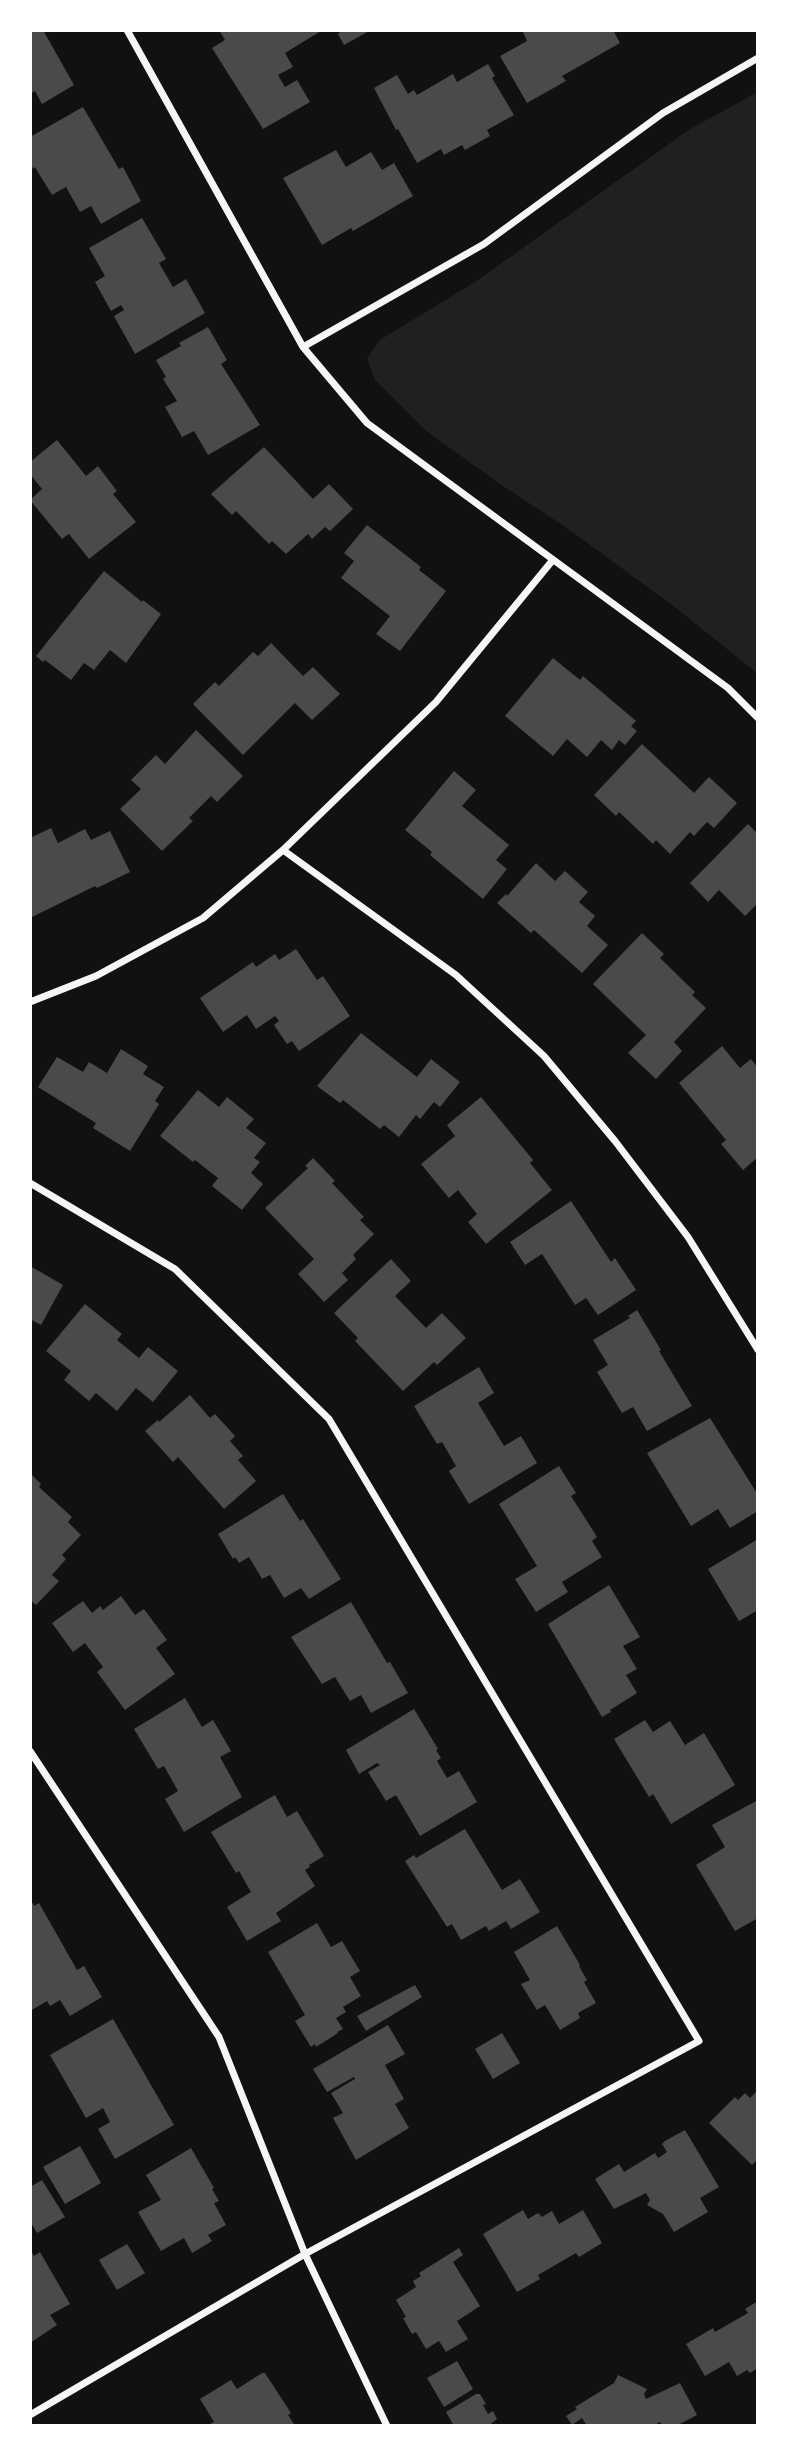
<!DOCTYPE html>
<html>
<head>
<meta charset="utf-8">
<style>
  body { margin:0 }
  #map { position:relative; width:788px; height:2456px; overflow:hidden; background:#111; font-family:"Asap Condensed",sans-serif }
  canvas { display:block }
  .frame { position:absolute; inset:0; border:32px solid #fff; pointer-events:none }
</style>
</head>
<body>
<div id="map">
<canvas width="788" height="2456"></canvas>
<div class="frame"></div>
</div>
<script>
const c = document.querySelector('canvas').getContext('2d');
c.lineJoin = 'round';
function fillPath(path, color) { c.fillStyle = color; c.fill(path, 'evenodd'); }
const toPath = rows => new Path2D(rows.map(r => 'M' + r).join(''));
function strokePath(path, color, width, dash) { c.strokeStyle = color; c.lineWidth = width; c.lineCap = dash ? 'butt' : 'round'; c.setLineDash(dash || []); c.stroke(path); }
fillPath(toPath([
  [758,92,758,674,676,608,567,528,500,484,425,430,375,380,367,358,380,340,475,282,690,129]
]), '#202020');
fillPath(toPath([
  [30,30,43,30,74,85,42,104,35,91,30,94],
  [219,30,320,30,321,31,285,53,293,67,278,75,285,87,297,80,310,102,263,129,212,48,225,40],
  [339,30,371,30,344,45,338,34,340,32],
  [522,30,613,30,620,43,562,76,566,81,527,103,500,56,527,41],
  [488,64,495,76,492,78,514,115,487,130,490,136,465,150,462,145,444,155,441,149,417,163,398,129,396,130,374,88,397,75,408,94,414,90,417,95,453,74,457,82],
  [83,107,119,169,123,167,141,201,101,224,91,206,80,212,66,187,52,195,35,167,33,169,30,163,30,137],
  [336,150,346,167,371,152,382,170,394,163,413,196,353,231,351,228,322,245,283,178],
  [142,218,166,259,159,263,173,287,186,279,205,313,135,354,114,316,124,310,121,305,111,311,95,282,105,276,89,248],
  [208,327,227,360,221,364,260,425,208,455,194,431,182,437,165,407,177,401,163,379,166,377,156,360,181,346,179,343],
  [57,440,86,476,98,466,117,491,113,494,136,522,89,559,69,534,62,539,30,500,42,489,30,474,30,462],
  [264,447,313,499,329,484,353,509,330,531,325,527,312,539,308,534,286,554,272,541,269,544,236,511,232,515,211,494],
  [367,525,421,567,419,570,446,591,400,651,376,634,390,616,341,578,354,561,344,553],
  [104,571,142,602,143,600,161,614,126,663,110,650,94,670,84,663,71,680,45,660,43,662,36,656],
  [271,643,303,676,313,667,340,694,312,720,295,703,243,755,193,704,215,682,219,686,253,652,258,656],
  [553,658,580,680,583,676,636,721,631,726,637,731,625,745,619,740,612,750,601,740,587,757,567,739,553,756,505,716],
  [196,730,243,776,217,802,211,796,189,818,193,821,162,851,120,809,141,789,131,780,156,755,165,764],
  [642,744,694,793,709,777,737,803,714,828,707,822,694,836,690,832,670,854,656,840,653,844,619,812,616,816,594,795],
  [454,771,476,790,462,806,509,845,496,860,507,869,483,899,430,855,432,852,405,830],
  [748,824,758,834,758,908,756,905,745,916,719,890,708,902,690,883],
  [51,828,58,843,85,829,91,840,110,831,130,872,97,888,95,886,30,918,30,838],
  [536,863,555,881,565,871,588,892,579,902,595,916,587,926,608,945,582,973,534,930,531,933,497,903,506,894,507,896],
  [642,933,664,954,660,958,695,992,692,995,706,1008,674,1042,682,1051,656,1079,628,1053,646,1035,593,984],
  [296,949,317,980,323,976,350,1016,299,1051,292,1041,287,1044,274,1025,279,1021,275,1016,256,1029,247,1015,223,1032,200,998,253,962,256,967,275,954,279,960],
  [361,1033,417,1077,431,1059,460,1082,440,1107,434,1102,420,1119,416,1115,399,1137,384,1125,380,1129,343,1100,340,1103,317,1086],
  [722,1046,740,1068,751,1059,758,1068,758,1157,743,1170,721,1144,726,1140,679,1083],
  [121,1049,148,1066,143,1074,164,1087,155,1101,159,1104,130,1151,93,1128,96,1123,38,1087,57,1057,83,1072,89,1062,107,1073],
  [198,1090,219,1107,227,1097,254,1119,246,1128,266,1143,254,1158,260,1162,251,1173,263,1184,242,1210,212,1186,218,1178,195,1160,193,1162,160,1136],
  [481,1097,533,1160,530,1163,552,1190,486,1244,468,1222,477,1214,458,1190,449,1198,421,1164,455,1136,447,1125],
  [313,1158,335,1181,332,1183,364,1217,360,1220,374,1234,353,1255,356,1259,342,1273,348,1280,324,1302,298,1274,314,1259,265,1208,308,1168,305,1166],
  [571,1201,611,1262,615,1258,636,1290,598,1315,586,1298,575,1305,542,1254,525,1265,510,1242],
  [391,1259,411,1281,395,1296,426,1328,442,1313,466,1338,437,1365,434,1362,403,1391,355,1341,358,1338,334,1313],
  [30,1266,63,1285,41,1325,30,1319],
  [85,1304,122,1334,117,1340,139,1358,148,1347,178,1371,153,1402,136,1388,117,1411,96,1393,89,1401,64,1380,71,1371,46,1351],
  [637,1310,661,1350,659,1351,692,1406,647,1431,633,1407,622,1413,597,1372,608,1365,593,1340,630,1318,628,1316],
  [479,1367,494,1393,478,1403,504,1446,521,1436,537,1463,469,1504,449,1471,456,1466,442,1442,437,1444,414,1406],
  [190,1395,210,1418,215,1414,235,1436,230,1441,243,1456,238,1460,256,1481,224,1509,178,1457,173,1462,145,1431,158,1420,159,1422],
  [710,1418,758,1495,758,1511,730,1528,718,1509,691,1526,647,1453],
  [559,1466,576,1493,571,1496,597,1537,592,1541,602,1557,562,1582,568,1592,536,1612,515,1579,537,1566,499,1504],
  [30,1473,41,1484,39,1487,72,1517,68,1522,81,1535,62,1555,66,1559,52,1575,59,1581,36,1605,30,1600],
  [283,1494,300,1521,303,1519,341,1579,309,1599,301,1588,284,1598,270,1575,262,1579,249,1557,239,1563,235,1557,233,1559,218,1534],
  [758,1539,758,1610,739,1621,708,1569],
  [609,1585,640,1637,623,1646,637,1669,626,1675,637,1693,610,1710,611,1712,602,1717,548,1624],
  [121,1596,135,1615,144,1609,167,1640,156,1648,175,1674,125,1710,97,1672,103,1667,85,1643,73,1652,52,1623,83,1601,92,1613,100,1606,103,1610],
  [351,1602,387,1663,390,1662,408,1693,371,1713,361,1695,350,1701,335,1677,322,1684,291,1637],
  [185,1698,202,1727,213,1720,231,1751,220,1757,242,1797,184,1832,165,1799,178,1791,164,1766,158,1769,134,1729],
  [414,1709,438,1749,436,1750,441,1758,437,1761,447,1778,459,1771,477,1802,420,1836,396,1795,386,1801,368,1772,380,1765,377,1763,359,1774,346,1750],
  [645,1720,653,1732,670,1721,685,1745,704,1733,735,1785,671,1824,653,1794,649,1797,614,1739],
  [275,1795,287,1817,297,1811,324,1856,309,1865,310,1867,305,1870,315,1886,276,1913,281,1921,247,1941,227,1907,251,1892,239,1871,236,1873,211,1832],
  [758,1800,758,1918,735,1931,696,1865,725,1847,712,1825],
  [465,1829,502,1890,520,1879,540,1912,511,1929,506,1921,489,1931,486,1926,461,1940,452,1924,447,1927,405,1861,414,1855,416,1858],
  [33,1903,34,1906,39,1903,77,1970,84,1966,102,1997,70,2016,60,2000,50,2006,47,2001,30,2011,30,1905],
  [317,1923,331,1947,342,1941,360,1971,350,1977,361,1996,343,2007,346,2012,336,2018,343,2029,337,2032,338,2033,316,2047,315,2044,311,2047,295,2021,305,2015,268,1952],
  [557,1926,580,1965,579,1966,587,1980,584,1982,596,2003,578,2013,580,2018,560,2030,545,2005,537,2010,521,1984,530,1980,514,1952],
  [415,1985,422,1997,366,2031,357,2016],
  [113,2019,174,2125,115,2159,98,2129,110,2122,103,2108,86,2118,50,2055],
  [388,2025,405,2054,385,2065,404,2099,395,2104,409,2128,356,2160,333,2118,343,2113,331,2093,355,2079,354,2077,327,2092,313,2069],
  [502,2033,520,2063,493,2079,475,2049],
  [758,2090,758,2159,752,2165,709,2123,735,2097,738,2100,745,2093,750,2098],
  [685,2130,719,2187,700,2198,708,2212,674,2232,663,2214,647,2205,650,2200,646,2193,614,2209,595,2179,619,2164,624,2172,655,2153,658,2158,667,2152,662,2144,665,2141],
  [80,2146,101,2183,65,2204,43,2167],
  [191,2148,214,2188,212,2189,219,2201,214,2203,226,2225,208,2235,212,2241,192,2253,184,2238,161,2251,138,2212,161,2200,146,2175],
  [42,2180,65,2217,37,2233,30,2221,30,2197,32,2195,30,2187],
  [523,2210,528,2219,538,2213,542,2217,552,2211,559,2224,583,2210,602,2243,579,2257,576,2253,538,2275,540,2279,517,2292,483,2234],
  [127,2244,145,2273,117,2290,99,2260],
  [459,2248,463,2255,453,2262,480,2306,457,2321,468,2339,446,2352,439,2341,426,2349,416,2332,412,2334,403,2318,406,2317,396,2300,416,2287,413,2281,421,2276,419,2273],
  [30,2249,34,2256,40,2252,70,2304,50,2315,57,2325,30,2343],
  [758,2301,758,2368,750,2373,747,2370,737,2376,729,2362,705,2376,686,2344,713,2328,715,2332,748,2313,745,2309],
  [457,2361,473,2389,444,2407,427,2378],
  [262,2373,265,2373,291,2413,288,2415,294,2424,290,2426,206,2426,214,2422,200,2399,231,2380,237,2389],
  [618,2375,647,2389,644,2394,646,2399,680,2383,697,2415,676,2426,662,2426,660,2422,653,2426,587,2426,582,2418,572,2425,566,2416,577,2409,575,2407,614,2383],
  [476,2394,480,2394,486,2404,483,2405,488,2414,493,2411,497,2419,488,2426,454,2426,446,2412]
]), '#4a4a4a');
strokePath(toPath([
  [127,30,303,347,367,423,728,688,758,718],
  [303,347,484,244,663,113,758,58],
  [283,850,456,975,544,1056,615,1141,688,1237,758,1350],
  [30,1002,96,976,203,918,283,850,436,702,552,561],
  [30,1183,175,1269,329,1419,699,2041,305,2254,30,2415],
  [30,1751,219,2037,305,2254,387,2426]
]), '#f5f5f5', 7);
</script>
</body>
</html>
